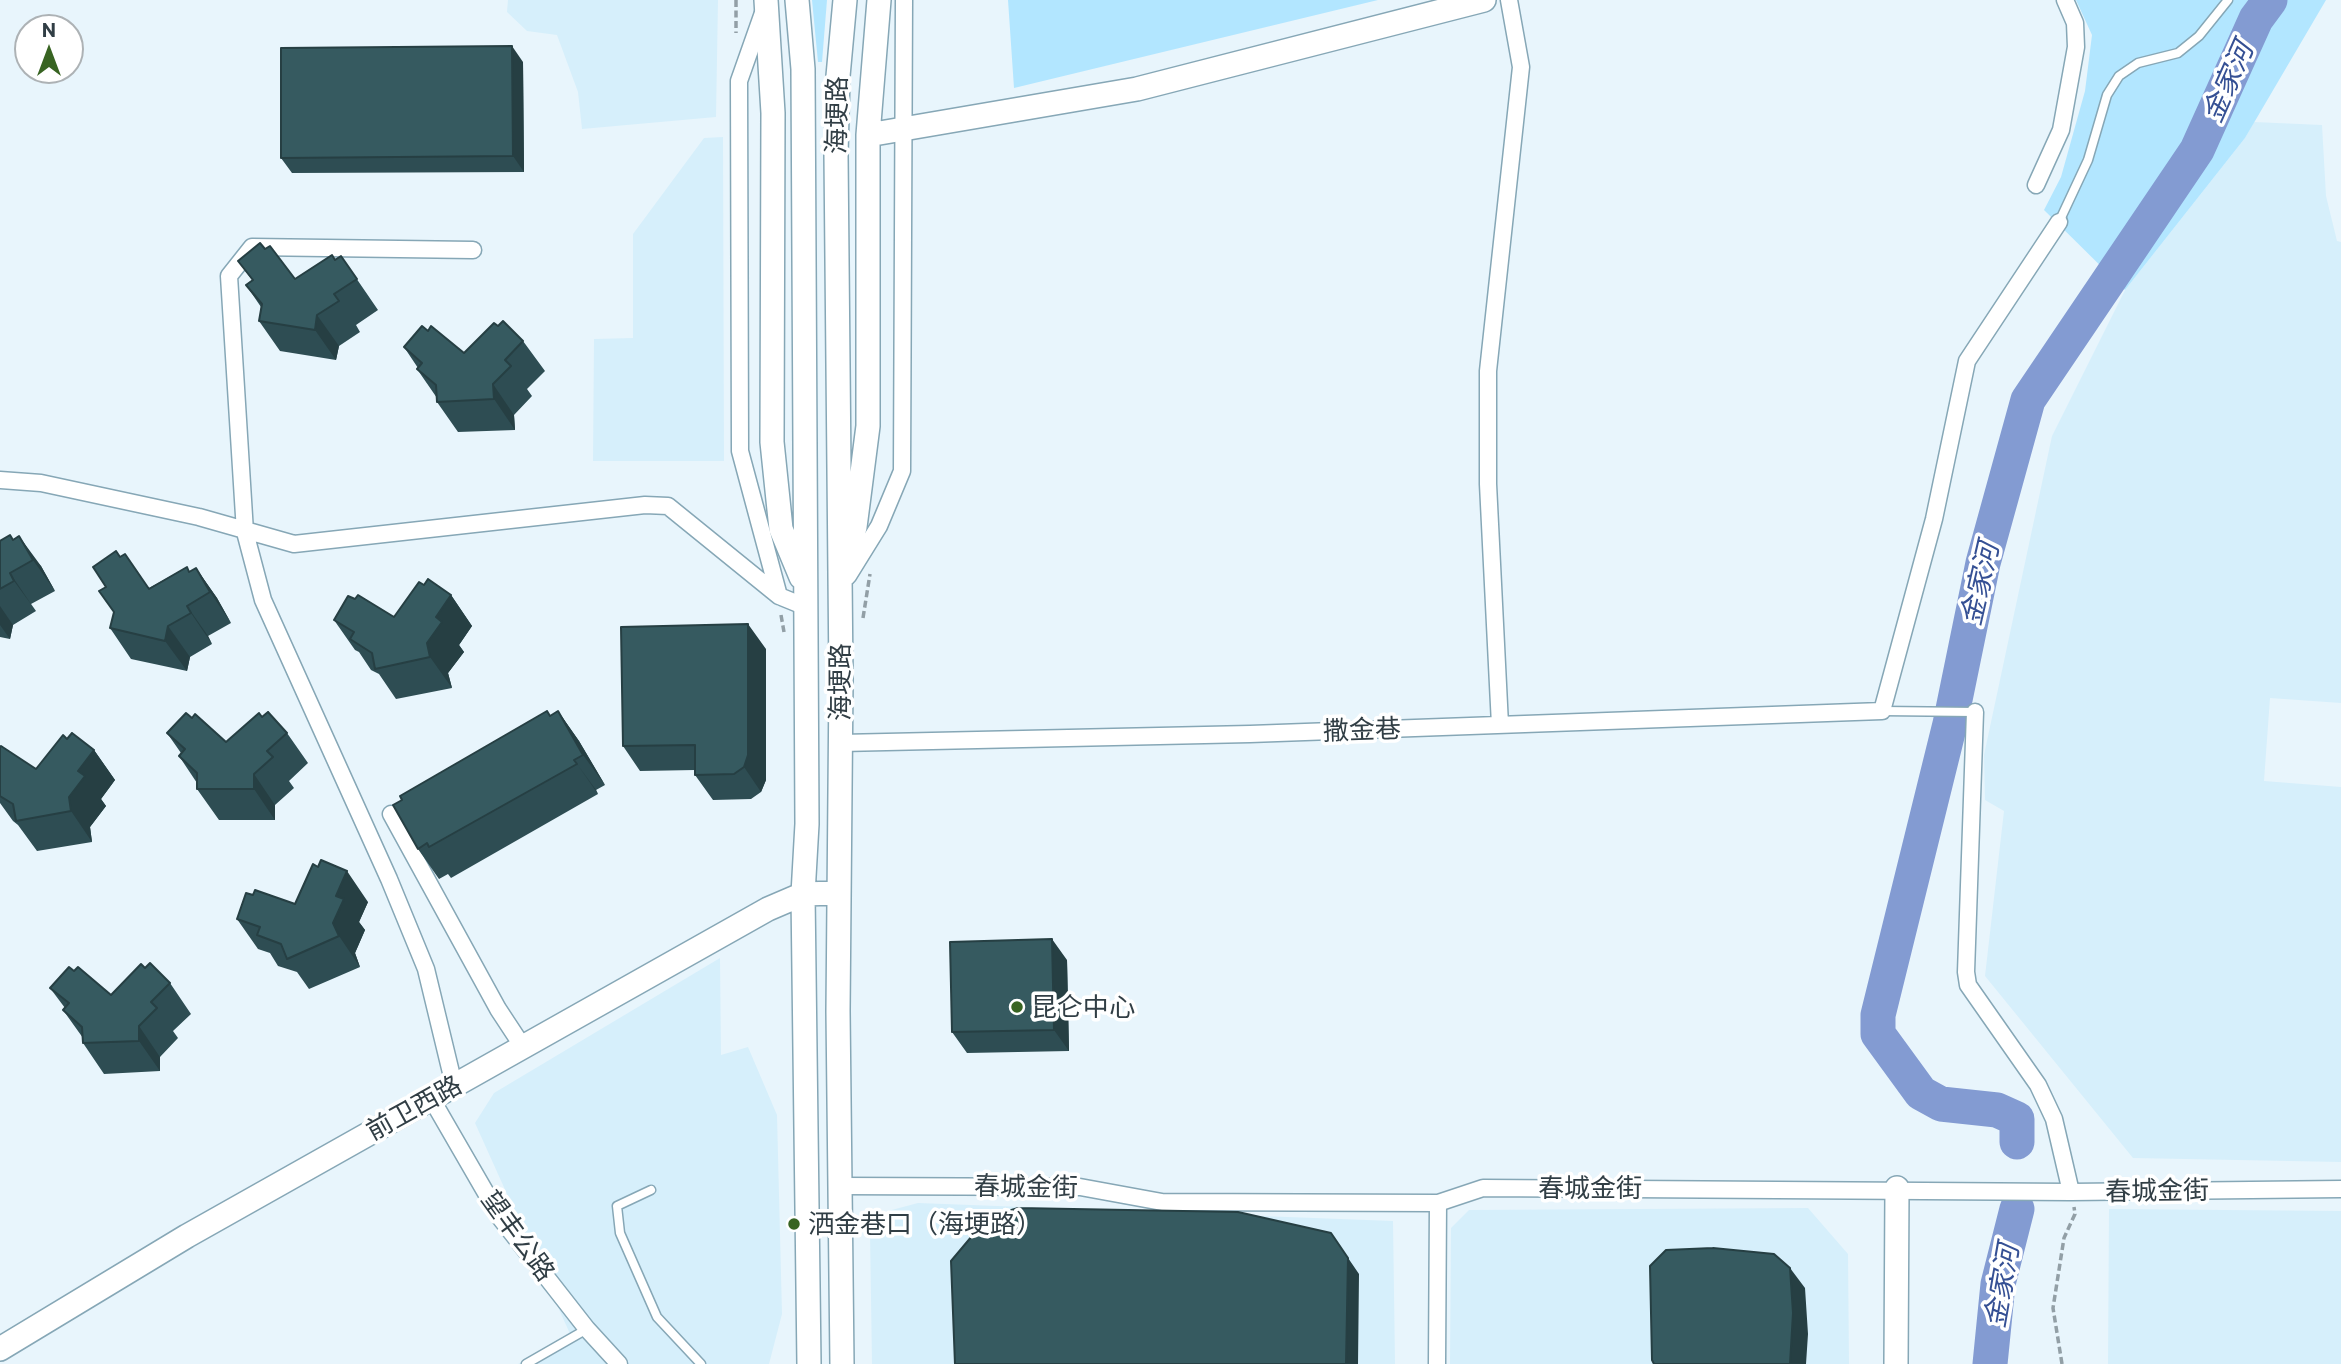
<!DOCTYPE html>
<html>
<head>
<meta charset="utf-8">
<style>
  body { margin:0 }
  #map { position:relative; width:2341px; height:1364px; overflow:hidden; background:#e8f5fc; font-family:Commissioner,sans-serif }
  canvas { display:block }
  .north { position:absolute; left:14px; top:14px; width:70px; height:70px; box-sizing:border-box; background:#fff; border:2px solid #adb2b5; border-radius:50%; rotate:0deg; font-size:19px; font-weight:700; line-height:28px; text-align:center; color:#313e45 }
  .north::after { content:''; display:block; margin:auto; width:24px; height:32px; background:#386422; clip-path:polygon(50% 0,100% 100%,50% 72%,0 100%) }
</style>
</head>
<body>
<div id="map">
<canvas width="2341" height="1364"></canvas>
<div class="north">N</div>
</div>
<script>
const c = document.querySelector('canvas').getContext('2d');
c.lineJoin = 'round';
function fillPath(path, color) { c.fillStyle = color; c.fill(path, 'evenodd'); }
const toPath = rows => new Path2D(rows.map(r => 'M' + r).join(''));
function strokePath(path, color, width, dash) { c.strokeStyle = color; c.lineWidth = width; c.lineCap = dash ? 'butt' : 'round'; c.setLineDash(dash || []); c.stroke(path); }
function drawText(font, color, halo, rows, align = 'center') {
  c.font = font + ' Commissioner,"Noto Sans SC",sans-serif'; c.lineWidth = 7; c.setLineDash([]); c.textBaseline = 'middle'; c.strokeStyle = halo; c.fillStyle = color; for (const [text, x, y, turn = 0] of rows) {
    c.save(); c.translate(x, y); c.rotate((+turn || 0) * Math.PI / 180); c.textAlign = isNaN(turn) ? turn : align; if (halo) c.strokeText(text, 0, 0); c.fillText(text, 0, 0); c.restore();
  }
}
fillPath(toPath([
  [508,0,718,0,716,117,582,129,578,92,557,35,527,31,507,12],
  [2254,122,2322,125,2326,196,2337,241,2341,242,2341,703,2270,698,2264,781,2341,787,2341,1162,2133,1158,1985,976,2004,811,1985,800,1984,755,2052,436,2125,290,2245,138],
  [723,137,724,461,593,461,594,339,633,338,633,234,704,138],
  [720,958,721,1055,748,1047,777,1115,782,1314,769,1364,518,1364,571,1336,475,1123,494,1093],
  [918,1203,1393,1221,1395,1364,872,1364,870,1231,888,1211],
  [1808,1208,1848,1254,1849,1364,1450,1364,1451,1228,1469,1210],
  [2109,1209,2341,1211,2341,1364,2108,1364]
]), '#d6effb');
fillPath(toPath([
  [812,0,827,0,822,62,818,62],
  [1008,0,1378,0,1014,88],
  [2076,0,2326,0,2245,138,2125,290,2044,210,2061,177,2085,91,2092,35]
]), '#b2e6ff');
strokePath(toPath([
  [2017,1142,2017,1119,1997,1110,1941,1104,1921,1093,1878,1034,1878,1015,1950,724,1983,563,2028,400,2197,150,2256,19,2270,0],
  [1990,1364,1998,1284,2017,1209]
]), '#839bd2', 35);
const lane = toPath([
  [2059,222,2088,160,2107,95,2119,76,2138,63,2178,53,2199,36,2228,0],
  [1882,711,1975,712],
  [651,1190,617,1206,620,1233,657,1317,701,1364],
  [526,1364,587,1329]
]);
const street = toPath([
  [763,13,739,81,740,451,779,596],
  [2036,185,2061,130,2076,47,2075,23,2065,0],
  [0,480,41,483,199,517,294,544,645,505,668,506,779,596,806,607],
  [848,576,879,526,902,471,904,0],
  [1975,712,1966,972,1968,985,2038,1085,2054,1119,2071,1192],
  [1500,725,1488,484,1488,371,1521,67,1509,0],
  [841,743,1250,734,1882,711,1934,519,1967,361,2059,222],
  [391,814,498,1009,523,1047],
  [454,1085,426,969,389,879,263,600,245,532,229,276,252,247,473,250],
  [431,1098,501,1219,587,1329,619,1364],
  [842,1186,1080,1187,1162,1202,1438,1203,1483,1188,2071,1192,2341,1189],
  [1437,1364,1438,1203]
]);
const secondary = toPath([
  [766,0,773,113,772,442,781,529,801,577],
  [797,0,803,69,807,824,803,894,809,1364],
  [868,135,1137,89,1484,0],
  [847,560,855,527,868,426,868,135,879,0],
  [0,1349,187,1236,768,909,803,894,837,893],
  [842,1364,838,1011,841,680,836,155,838,76,845,0],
  [1896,1364,1897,1188]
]);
strokePath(lane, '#86a7b6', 11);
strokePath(street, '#86a7b6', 19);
strokePath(secondary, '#86a7b6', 26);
strokePath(toPath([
  [736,0,736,33],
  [781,615,784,632],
  [863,618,870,574],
  [2062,1364,2053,1308,2064,1238,2075,1214,2074,1207]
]), '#929fa6', 3.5, [7, 3.5]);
strokePath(lane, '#fff', 8);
strokePath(street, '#fff', 16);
strokePath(secondary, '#fff', 23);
fillPath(toPath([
  [523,62,524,172,292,173,281,158],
  [265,249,295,279,341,256,378,310,356,325,360,332,339,346,336,360,280,351,259,321,261,307,246,285,252,280,238,261],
  [498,326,523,341,545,371,527,389,532,396,514,415,515,430,458,432,437,402,437,398,417,369,418,368,404,347,428,331,464,353],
  [13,540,41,566,55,591,31,604,36,611,13,625,10,639,0,637,0,541],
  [120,557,149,588,187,567,190,572,196,568,217,598,231,623,208,636,212,644,190,657,187,671,131,659,110,628,114,612,106,587],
  [424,585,451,595,472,626,459,645,464,652,448,673,452,688,396,699,379,674,371,670,359,652,355,650,334,620,355,599,394,617],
  [766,649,766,780,761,792,751,799,713,800,695,775,695,770,640,771,623,746],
  [558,711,579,741,605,785,596,790,598,794,451,878,448,874,439,879,418,849,550,716],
  [262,717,287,733,308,763,289,781,294,788,275,805,275,820,219,820,197,789,197,783,179,756,181,753,167,733,192,718,226,742],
  [67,739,94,750,115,780,101,799,106,806,90,827,92,842,37,851,18,825,13,821,0,803,0,747,36,769],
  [253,895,295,904,368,902,359,922,365,930,355,953,360,967,309,989,297,972,278,966,270,953,258,949,237,919],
  [1067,960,1069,1051,967,1053,952,1032],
  [145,968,170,983,191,1014,173,1031,178,1038,160,1057,160,1071,104,1074,83,1043,83,1038,63,1010,65,1008,50,988,74,971,111,995]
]), '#2e4d53');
fillPath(toPath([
  [512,46,523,62,524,172,513,156],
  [317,315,339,346,336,360,315,330],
  [493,384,514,415,515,430,494,399],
  [19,536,41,566,55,591,33,560],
  [196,568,217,598,231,623,210,592],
  [10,573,31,604,36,611,14,581],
  [451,595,472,626,459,645,464,652,448,673,452,688,430,657,427,643,436,617],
  [0,606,13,625,10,639,0,625],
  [187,606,208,636,212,644,191,613],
  [748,624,766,649,766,780,761,792,744,767],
  [168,626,190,657,187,671,165,641],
  [558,711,579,741,605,785,583,755],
  [94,750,115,780,101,799,106,806,90,827,92,842,71,811,69,797,78,771],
  [574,760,596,790,598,794,577,764],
  [254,774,275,805,275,820,254,789],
  [347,871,368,902,359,922,365,930,355,953,360,967,339,936,333,923,336,896],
  [1052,939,1067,960,1069,1051,1054,1030],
  [139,1026,160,1057,160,1071,139,1041],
  [1331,1233,1359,1274,1358,1364,1346,1364],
  [1790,1268,1805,1288,1808,1334,1806,1364,1790,1364]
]), '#263f43');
const building = toPath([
  [512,46,513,156,281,158,281,48,512,46],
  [260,243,265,249,270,246,295,279,332,255,335,260,341,256,357,279,334,294,339,301,317,315,315,330,259,321,262,304,246,285,253,280,238,261,260,243],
  [503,321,523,341,505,360,511,366,493,384,494,399,437,402,436,385,417,369,422,363,404,347,422,326,428,331,431,326,464,353,494,323,498,326,503,321],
  [10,535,13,540,19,536,33,560,10,573,14,581,0,589,0,541,10,535],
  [116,551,120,557,125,554,149,589,187,567,189,572,196,568,210,592,187,606,191,613,168,626,165,641,110,628,114,612,99,591,106,587,93,567,116,551],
  [428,579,451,595,436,617,442,622,427,643,430,657,375,669,372,653,350,639,354,632,334,620,348,596,355,599,358,595,394,617,419,582,424,585,428,579],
  [748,624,748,755,744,767,734,774,695,775,695,745,623,746,621,627,748,624],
  [547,711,550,716,558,711,583,755,574,760,577,764,429,847,427,843,418,849,393,805,402,800,400,796,547,711],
  [268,712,287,733,267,751,273,757,254,774,254,789,197,789,197,773,179,756,185,749,167,733,186,713,192,718,195,714,226,742,259,713,262,717,268,712],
  [72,733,94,750,78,771,85,776,69,797,71,811,16,821,13,804,0,796,0,747,1,746,36,769,63,735,67,739,72,733],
  [321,860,347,871,336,896,344,899,333,923,339,936,287,959,281,944,257,935,260,927,237,919,246,893,253,895,255,890,295,904,313,864,318,867,321,860],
  [1052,939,1054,1030,952,1032,950,942,1052,939],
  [150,963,170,983,151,1002,157,1008,139,1026,139,1041,83,1043,82,1027,63,1010,69,1003,50,988,69,967,74,971,78,967,111,995,141,964,145,968,150,963],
  [1018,1208,1238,1212,1331,1233,1348,1258,1346,1364,955,1364,951,1261,988,1217,1018,1208],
  [1713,1248,1774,1254,1790,1268,1793,1313,1790,1364,1654,1364,1652,1360,1650,1266,1666,1250,1713,1248]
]);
fillPath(building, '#365a60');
strokePath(building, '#263f43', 2);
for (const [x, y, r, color] of [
  [1017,1007,7,"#386422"],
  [794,1224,7,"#386422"]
]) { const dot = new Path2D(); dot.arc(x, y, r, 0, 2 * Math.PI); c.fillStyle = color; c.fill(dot); strokePath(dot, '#fff', 2.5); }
drawText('26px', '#313e45', '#fff', [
  ["海埂路",837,115,-89],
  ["海埂路",840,682,-90],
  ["撒金巷",1362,730,-2],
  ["前卫西路",414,1108,-29],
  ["春城金街",1026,1187,1],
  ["春城金街",1590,1188],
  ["春城金街",2157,1191,-1],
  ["望丰公路",518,1236,54]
]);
drawText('26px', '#313e45', '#fff', [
  ["昆仑中心",1031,1007],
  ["洒金巷口（海埂路）",808,1224]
], 'left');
drawText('italic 28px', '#355094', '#fff', [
  ["金家河",2228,82,-66],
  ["金家河",1980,584,-77],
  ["金家河",2002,1286,-80]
]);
</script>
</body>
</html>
